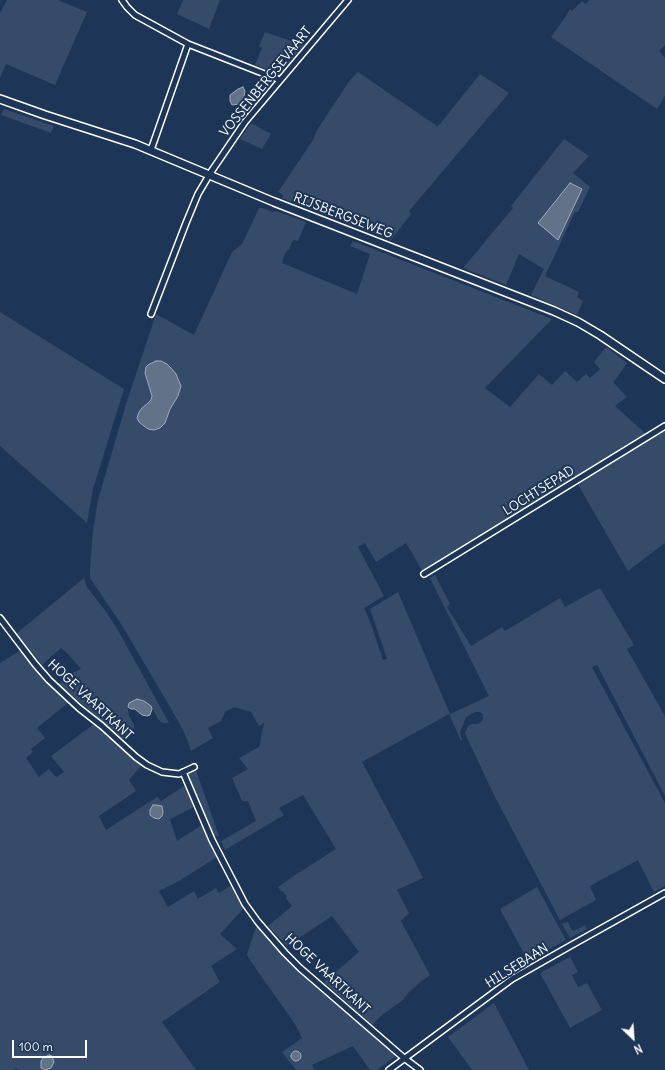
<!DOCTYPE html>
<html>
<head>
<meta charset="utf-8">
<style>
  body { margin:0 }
  #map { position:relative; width:665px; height:1070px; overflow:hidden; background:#1d3557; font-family:Delius,sans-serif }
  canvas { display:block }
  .north { position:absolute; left:613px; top:1018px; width:40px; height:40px; -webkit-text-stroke:3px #1d3557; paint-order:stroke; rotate:155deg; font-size:11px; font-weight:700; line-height:16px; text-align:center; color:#fff }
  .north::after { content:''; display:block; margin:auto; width:14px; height:18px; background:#fff; clip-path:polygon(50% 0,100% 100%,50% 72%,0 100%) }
  .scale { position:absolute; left:12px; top:1040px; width:75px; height:18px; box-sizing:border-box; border:2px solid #fff; border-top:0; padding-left:5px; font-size:12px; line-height:14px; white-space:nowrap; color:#fff; -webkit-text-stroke:3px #1d3557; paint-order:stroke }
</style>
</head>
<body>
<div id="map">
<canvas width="665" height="1070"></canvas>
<div class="north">N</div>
<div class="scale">100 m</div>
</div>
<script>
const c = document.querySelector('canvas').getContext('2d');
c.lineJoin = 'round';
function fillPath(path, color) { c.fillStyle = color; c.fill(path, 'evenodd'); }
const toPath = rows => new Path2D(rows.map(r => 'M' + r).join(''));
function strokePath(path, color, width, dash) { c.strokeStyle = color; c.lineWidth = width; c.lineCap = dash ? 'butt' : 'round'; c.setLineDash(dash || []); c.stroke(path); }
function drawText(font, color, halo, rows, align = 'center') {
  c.font = font + ' Delius,sans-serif'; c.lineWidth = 4; c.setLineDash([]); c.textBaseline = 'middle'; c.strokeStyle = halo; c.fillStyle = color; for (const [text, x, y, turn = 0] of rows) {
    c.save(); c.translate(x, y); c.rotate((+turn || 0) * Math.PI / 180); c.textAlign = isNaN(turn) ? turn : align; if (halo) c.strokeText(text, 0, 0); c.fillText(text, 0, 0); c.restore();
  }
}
fillPath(toPath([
  [7,0,58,0,87,12,55,85,6,64,0,78,0,13],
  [183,0,220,0,209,29,177,14],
  [589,0,665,0,665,45,659,51,665,58,665,96,657,109,551,37,566,16,570,9,572,11,582,1,586,4],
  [265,32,297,43,276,67,271,70,268,70,255,65,262,48,259,46],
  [303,41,305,44,278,76,270,73,273,72,279,69],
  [358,72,437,126,440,124,480,74,509,93,409,211,411,214,391,240,282,198,283,195,278,192,313,140,317,130,350,80],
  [4,109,48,124,54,126,51,133,1,115],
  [251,123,271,134,262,149,240,139],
  [564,139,589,156,573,173,590,187,578,212,575,212,545,276,579,292,577,297,583,301,577,315,531,295,544,269,519,254,506,285,463,268,513,208,511,206],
  [259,208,262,208,273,212,276,211,306,222,298,241,293,240,289,249,285,253,282,263,357,294,370,254,350,246,353,241,552,319,485,388,510,407,539,374,552,385,565,371,577,382,586,374,590,378,600,369,594,362,606,347,627,363,616,379,613,382,627,397,615,406,647,435,423,572,406,543,376,562,365,543,358,547,384,596,364,608,370,621,383,660,387,659,370,609,398,592,450,714,489,696,430,578,435,575,450,604,447,607,471,646,502,627,505,631,560,598,565,607,600,588,634,645,627,649,665,716,665,796,597,665,592,667,665,803,665,886,654,892,638,860,590,886,596,900,560,920,494,795,467,738,465,733,468,726,472,724,478,724,481,722,483,719,483,715,482,713,479,712,475,712,466,717,460,733,462,740,461,741,449,714,362,762,411,854,423,878,397,890,409,913,401,921,430,975,419,983,409,992,403,1000,382,1015,372,1025,324,982,359,952,332,916,287,946,268,926,292,906,286,898,287,896,282,891,281,891,278,887,295,875,336,849,303,795,279,808,284,815,225,850,221,841,256,821,248,801,242,801,232,778,248,769,239,758,259,747,264,723,259,726,251,712,234,707,225,712,221,721,208,728,213,738,191,751,187,739,181,726,123,627,90,578,90,567,93,531,98,500,127,401,156,314,194,335,232,252,242,244],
  [145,373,178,381,181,386,178,396,170,409,142,408,147,404,151,400,152,396],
  [0,312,124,389,93,489,87,523,0,446],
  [665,429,665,543,628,571,577,483],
  [84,578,87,587,107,613,119,632,169,723,162,723,158,719,151,706,129,703,128,709,129,716,134,725,134,728,125,736,125,741,59,684,68,675,81,669,68,654,61,648,42,665,17,633],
  [21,650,42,676,69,702,37,728,45,738,31,749,33,752,26,758,39,777,49,769,56,777,64,772,51,756,94,724,142,765,129,780,136,791,99,816,106,830,157,797,161,801,186,785,194,807,170,819,177,841,202,825,217,857,179,881,159,891,168,907,194,891,198,899,216,888,219,893,231,885,245,907,220,934,237,949,211,966,220,982,162,1022,196,1070,18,1070,16,1068,13,1070,0,1070,0,663],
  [195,767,197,773,219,836,214,836,188,775,185,772],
  [537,887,566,940,528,961,500,909],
  [568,922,571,929,574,931,585,925,587,929,570,938,562,924],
  [257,924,272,942,309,979,396,1056,377,1070,370,1070,353,1046,312,1065,314,1070,296,1070,282,1052,302,1038,295,1024,249,959,247,955,248,951],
  [570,957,578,972,572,975,578,987,587,983,602,1010,570,1028,540,973],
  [494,1003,529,1070,472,1070,448,1037]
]), '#364b69');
const water = toPath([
  [243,87,245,91,244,96,239,104,232,105,230,101,230,95,238,89,243,87],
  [570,183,582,189,558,240,538,223,570,183],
  [156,361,161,361,167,364,171,368,176,374,181,386,178,396,170,409,165,423,160,428,154,430,148,429,144,426,139,422,137,418,139,412,142,408,147,404,151,400,152,396,145,373,146,367,148,365,156,361],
  [137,699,144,701,151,706,152,709,150,715,147,716,142,715,135,709,131,709,128,707,129,703,137,699],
  [153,805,156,805,162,806,163,812,162,816,159,819,154,818,150,815,150,810,153,805],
  '291 1056a5 5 0 1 1 10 0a5 5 0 1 1-10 0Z',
  [49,1055,52,1056,54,1062,51,1068,45,1070,41,1068,41,1061,43,1058,49,1055]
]);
fillPath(water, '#617289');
strokePath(water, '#a0aab8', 1);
const minor = toPath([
  [122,0,127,7,135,15,188,44,280,80],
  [151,150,188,44],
  [151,314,186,223,198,194,211,172,245,122,348,0],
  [424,574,665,426],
  [0,618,35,664,49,680,79,708,102,726,136,757,147,765,162,772,179,774,194,767],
  [183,772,212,840,245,904,258,922,285,953,300,968,404,1058,420,1070],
  [389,1070,512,979,570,946,665,893]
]);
const secondary = toPath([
  [0,99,45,115,135,144,274,202,554,311,578,322,600,335,665,379]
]);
strokePath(minor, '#fff', 8);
strokePath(secondary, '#fff', 10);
strokePath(minor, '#1d3557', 5);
strokePath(secondary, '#1d3557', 7);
drawText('13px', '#fff', '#1d3557', [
  ["VOSSENBERGSEVAART",266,82,-51],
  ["RIJSBERGSEWEG",343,216,21],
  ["LOCHTSEPAD",539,491,-32],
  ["HOGE VAARTKANT",90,700,43],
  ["HILSEBAAN",517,966,-32],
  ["HOGE VAARTKANT",327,974,43]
]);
</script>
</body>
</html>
